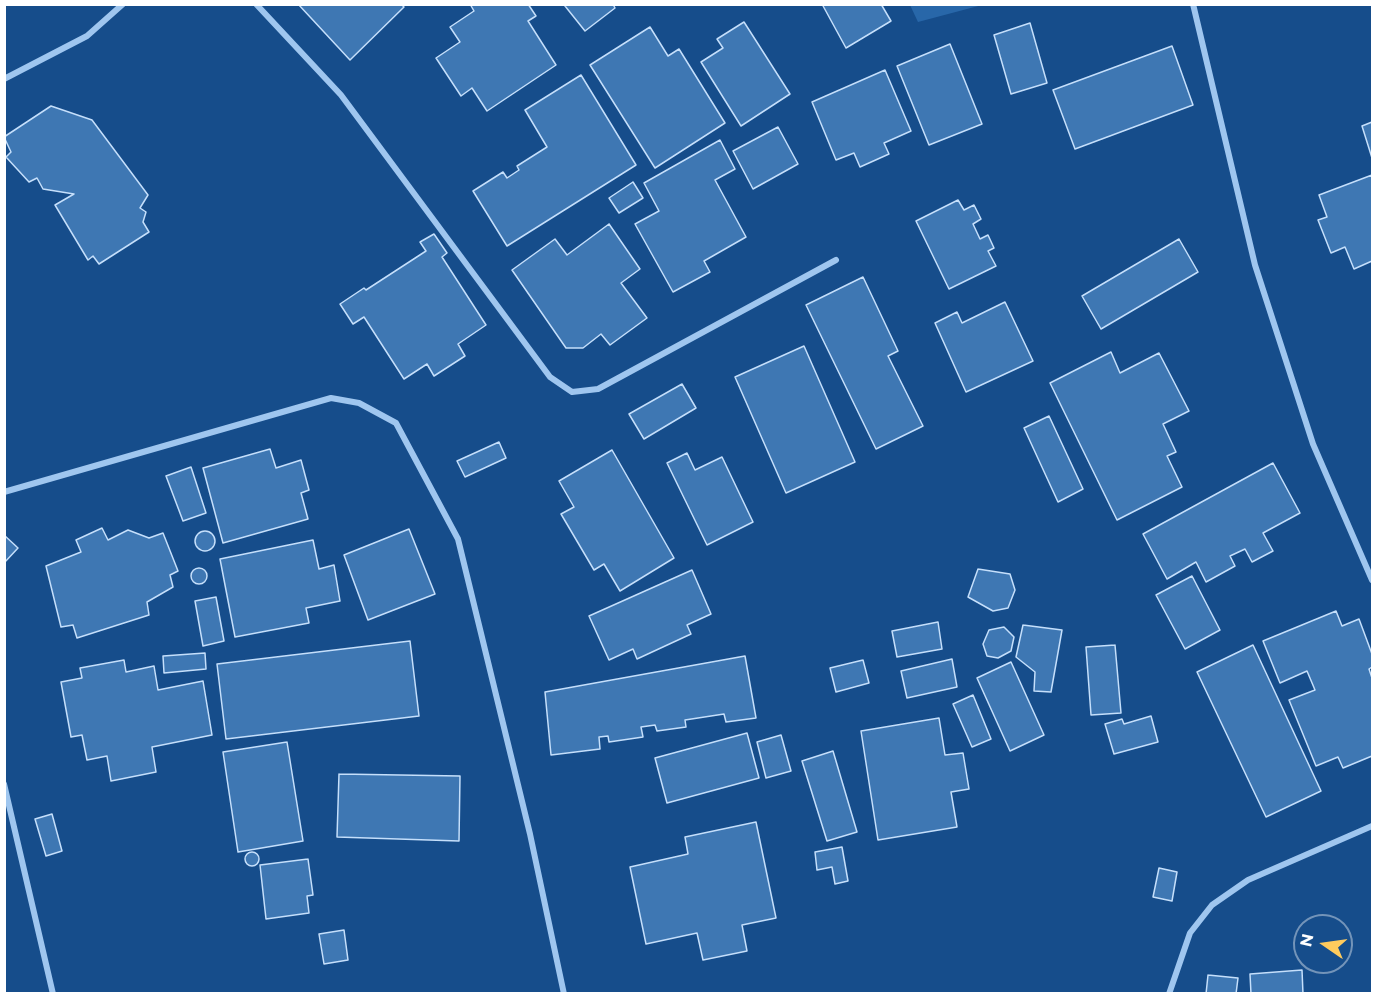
<!DOCTYPE html>
<html>
<head>
<meta charset="utf-8">
<style>
  body { margin:0 }
  #map { position:relative; width:1377px; height:998px; overflow:hidden; background:#164d8b; font-family:Montserrat,sans-serif }
  canvas { display:block }
  .frame { position:absolute; inset:0; border:6px solid #fff; pointer-events:none }
  .north { position:absolute; left:1293px; top:914px; width:60px; height:60px; box-sizing:border-box; background:#164d8b; border:2px solid #7394b9; border-radius:50%; rotate:283deg; font-size:16px; font-weight:700; line-height:24px; text-align:center; color:#fff }
  .north::after { content:''; display:block; margin:auto; width:21px; height:27px; background:#ffcb5d; clip-path:polygon(50% 0,100% 100%,50% 72%,0 100%) }
</style>
</head>
<body>
<div id="map">
<canvas width="1377" height="998"></canvas>
<div class="frame"></div>
<div class="north">N</div>
</div>
<script>
const c = document.querySelector('canvas').getContext('2d');
c.lineJoin = 'round';
function fillPath(path, color) { c.fillStyle = color; c.fill(path, 'evenodd'); }
const toPath = rows => new Path2D(rows.map(r => 'M' + r).join(''));
function strokePath(path, color, width, dash) { c.strokeStyle = color; c.lineWidth = width; c.lineCap = dash ? 'butt' : 'round'; c.setLineDash(dash || []); c.stroke(path); }
fillPath(toPath([
  [910,5,982,5,918,22]
]), '#2867a9');
const building = toPath([
  [298,4,401,4,404,7,350,60,298,4],
  [470,4,528,4,536,16,528,21,556,65,487,111,472,88,461,96,436,58,460,42,450,27,474,11,470,4],
  [567,4,613,4,615,8,585,31,565,6,567,4],
  [822,4,881,4,891,21,846,48,822,4],
  [744,22,790,94,741,126,701,62,723,48,717,39,744,22],
  [1030,23,1047,83,1011,94,994,35,1030,23],
  [650,27,668,56,679,49,725,123,655,168,590,65,650,27],
  [950,44,982,124,929,145,897,66,950,44],
  [1172,46,1193,105,1075,149,1053,90,1172,46],
  [885,70,911,131,884,143,889,154,860,167,854,153,836,160,812,102,885,70],
  [581,75,636,165,507,246,473,191,503,172,507,178,519,170,517,166,547,147,525,110,581,75],
  [51,106,92,120,148,195,140,208,146,212,143,222,149,232,99,264,93,256,88,260,55,205,74,194,43,189,37,178,29,182,6,157,11,152,4,137,51,106],
  [1372,122,1372,158,1362,126,1372,122],
  [778,127,798,164,753,189,733,151,778,127],
  [720,140,735,169,715,180,746,237,704,261,710,272,673,292,635,224,659,211,644,183,720,140],
  [1372,175,1372,261,1354,269,1345,247,1331,253,1318,220,1327,217,1319,195,1372,175],
  [633,182,643,198,619,213,609,198,633,182],
  [958,200,964,210,974,205,981,219,973,224,980,239,988,235,994,248,988,251,996,266,949,289,916,221,958,200],
  [609,224,640,269,621,283,647,318,610,345,601,334,583,348,566,348,512,270,555,239,567,255,609,224],
  [434,234,447,253,442,257,486,325,458,344,465,356,434,376,427,364,404,379,364,317,353,324,340,304,364,288,366,290,426,251,420,242,434,234],
  [1179,239,1198,272,1101,329,1082,296,1179,239],
  [863,277,898,351,888,356,923,426,876,449,806,305,863,277],
  [1005,302,1033,361,966,392,935,323,957,312,962,323,1005,302],
  [804,346,855,462,786,493,735,377,804,346],
  [1111,352,1120,373,1159,353,1189,411,1163,424,1176,452,1167,456,1182,487,1117,520,1050,383,1111,352],
  [682,384,696,408,644,439,629,414,682,384],
  [1049,416,1083,489,1058,502,1024,428,1049,416],
  [499,442,506,458,465,477,457,461,499,442],
  [270,449,276,468,301,460,309,490,301,493,308,519,223,543,203,468,270,449],
  [612,450,674,558,620,591,604,564,594,570,561,514,574,507,559,481,612,450],
  [687,453,695,470,722,457,753,522,707,545,667,463,687,453],
  [1273,463,1300,513,1263,533,1273,551,1252,562,1245,549,1230,556,1235,566,1206,582,1196,562,1167,579,1143,534,1273,463],
  [191,467,206,513,183,521,166,476,191,467],
  [102,528,108,540,128,530,149,538,163,533,178,571,170,575,173,587,147,602,149,615,77,638,73,625,61,627,46,566,81,552,76,540,102,528],
  [409,529,435,594,368,620,344,555,409,529],
  '195 541a10 10 0 1 1 20 0a10 10 0 1 1-20 0Z',
  [4,535,18,548,4,563,4,535],
  [313,540,319,569,334,565,340,601,306,608,309,623,235,637,220,559,313,540],
  '191 576a8 8 0 1 1 16 0a8 8 0 1 1-16 0Z',
  [978,569,1010,574,1015,590,1008,608,993,611,968,597,978,569],
  [692,570,711,614,687,625,691,634,637,659,633,649,609,660,589,616,692,570],
  [1192,576,1220,630,1185,649,1156,595,1192,576],
  [216,597,224,641,203,646,195,601,216,597],
  [1336,611,1342,626,1359,619,1372,654,1372,667,1369,669,1372,678,1372,756,1343,768,1338,757,1316,766,1289,700,1315,690,1307,671,1280,683,1263,641,1336,611],
  [938,622,942,649,897,657,892,631,938,622],
  [1023,625,1062,630,1051,692,1034,691,1035,672,1016,657,1023,625],
  [1004,627,1014,637,1011,651,998,658,987,656,983,644,989,630,1004,627],
  [410,641,419,716,226,739,217,664,410,641],
  [1115,645,1121,713,1091,715,1086,647,1115,645],
  [1253,645,1321,791,1266,817,1197,672,1253,645],
  [205,653,206,669,164,673,163,656,205,653],
  [745,656,756,718,726,722,724,714,685,720,686,727,657,731,655,725,641,727,643,737,609,742,608,736,599,737,600,749,551,755,545,692,745,656],
  [952,659,957,687,907,698,901,671,952,659],
  [124,660,126,672,154,666,158,690,203,681,212,735,152,747,156,772,111,781,107,756,87,760,82,735,71,737,61,682,82,678,80,668,124,660],
  [863,660,869,683,836,692,830,668,863,660],
  [1011,662,1044,735,1010,751,977,678,1011,662],
  [973,695,991,739,972,747,953,704,973,695],
  [1151,716,1158,742,1114,754,1105,724,1122,719,1124,724,1151,716],
  [939,718,945,755,963,753,969,789,951,792,957,827,878,840,861,731,939,718],
  [747,733,759,778,667,803,655,758,747,733],
  [781,735,791,771,766,778,757,742,781,735],
  [287,742,303,841,238,852,223,752,287,742],
  [833,751,857,832,827,841,802,761,833,751],
  [339,774,460,776,459,841,337,837,339,774],
  [52,814,62,851,46,856,35,819,52,814],
  [756,822,776,918,742,925,747,951,703,960,697,933,646,944,630,867,688,854,685,837,756,822],
  [842,847,848,881,835,884,832,867,817,870,815,852,842,847],
  '245 859a7 7 0 1 1 14 0a7 7 0 1 1-14 0Z',
  [308,859,313,895,307,896,309,913,266,919,260,865,308,859],
  [1159,868,1177,872,1172,901,1153,897,1159,868],
  [344,930,348,960,324,964,319,934,344,930],
  [1302,970,1303,994,1251,994,1250,974,1302,970],
  [1208,975,1238,978,1236,994,1206,994,1208,975]
]);
fillPath(building, '#3e77b3');
strokePath(building, '#c5dffb', 1.5);
strokePath(toPath([
  [256,4,341,95,550,377,572,392,598,389,836,260],
  [1193,4,1255,265,1313,444,1372,580],
  [4,79,87,36,123,4],
  [4,492,331,398,359,403,396,423,458,539,530,834,564,994],
  [4,784,53,994],
  [1169,994,1190,933,1212,905,1248,880,1372,826]
]), '#9fc6ef', 6);
</script>
</body>
</html>
